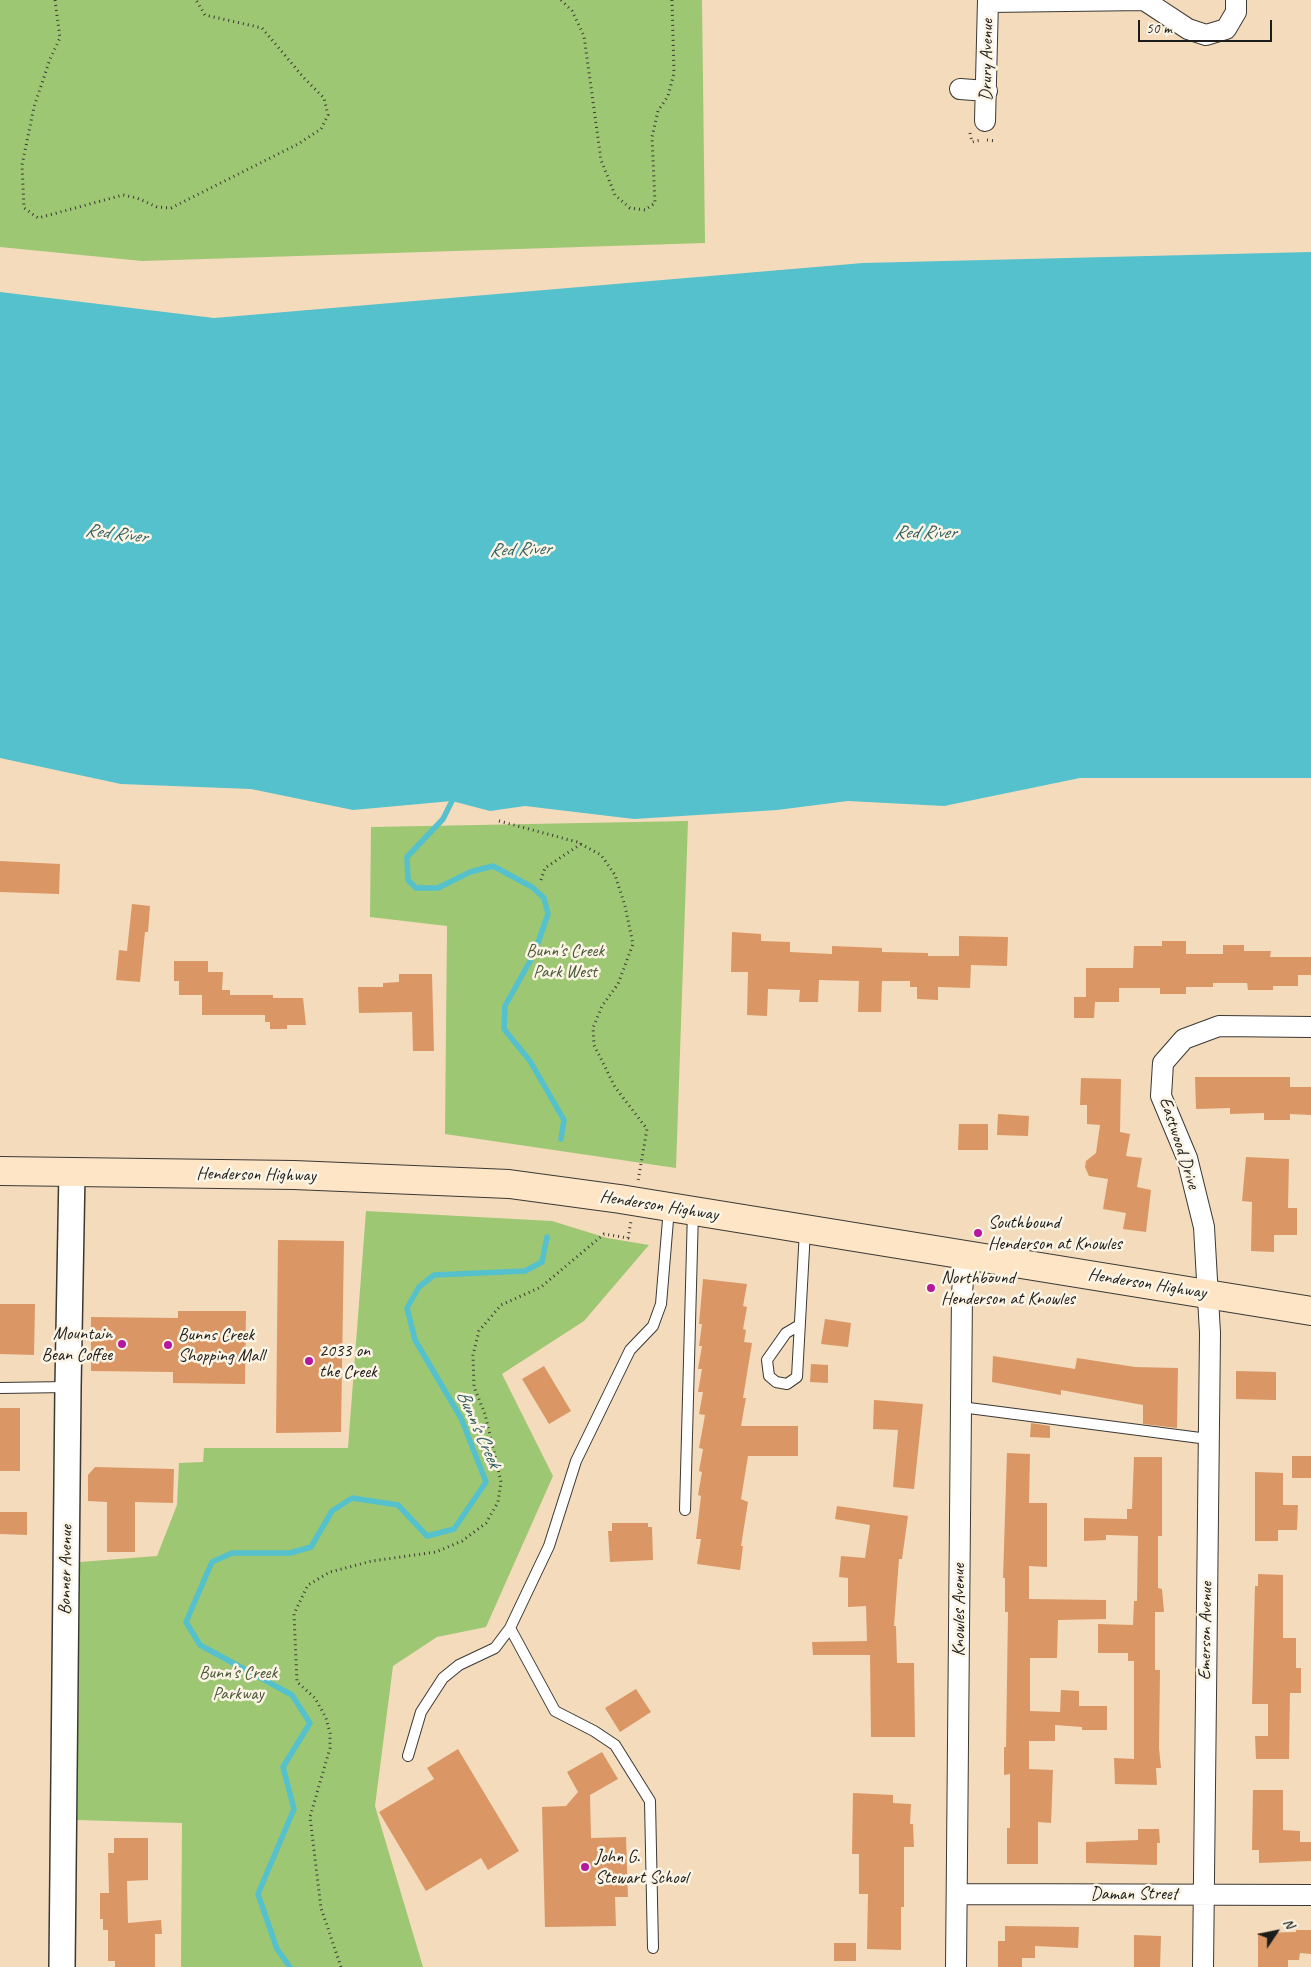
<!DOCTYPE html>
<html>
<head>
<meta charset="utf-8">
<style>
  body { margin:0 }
  #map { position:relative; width:1311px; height:1967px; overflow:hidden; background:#f3dbbc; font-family:Caveat,sans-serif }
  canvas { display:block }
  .north { position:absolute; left:1251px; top:1907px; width:50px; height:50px; -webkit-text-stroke:4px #fcf5e5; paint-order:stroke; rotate:56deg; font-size:14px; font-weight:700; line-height:20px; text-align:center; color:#1c1c1c }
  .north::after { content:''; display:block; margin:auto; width:18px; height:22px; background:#1c1c1c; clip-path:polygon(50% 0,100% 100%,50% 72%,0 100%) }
  .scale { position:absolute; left:1138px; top:20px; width:134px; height:22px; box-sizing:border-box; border:2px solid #1c1c1c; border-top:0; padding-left:6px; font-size:15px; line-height:18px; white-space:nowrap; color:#1c1c1c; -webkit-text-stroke:4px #fcf5e5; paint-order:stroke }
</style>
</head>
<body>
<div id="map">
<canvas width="1311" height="1967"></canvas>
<div class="north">N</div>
<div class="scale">50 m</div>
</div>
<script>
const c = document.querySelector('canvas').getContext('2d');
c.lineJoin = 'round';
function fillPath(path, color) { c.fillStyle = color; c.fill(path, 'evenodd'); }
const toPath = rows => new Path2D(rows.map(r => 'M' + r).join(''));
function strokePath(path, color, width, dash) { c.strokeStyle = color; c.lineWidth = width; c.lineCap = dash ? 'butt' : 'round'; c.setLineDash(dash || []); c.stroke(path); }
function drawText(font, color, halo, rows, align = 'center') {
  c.font = font + ' Caveat,sans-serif'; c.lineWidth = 5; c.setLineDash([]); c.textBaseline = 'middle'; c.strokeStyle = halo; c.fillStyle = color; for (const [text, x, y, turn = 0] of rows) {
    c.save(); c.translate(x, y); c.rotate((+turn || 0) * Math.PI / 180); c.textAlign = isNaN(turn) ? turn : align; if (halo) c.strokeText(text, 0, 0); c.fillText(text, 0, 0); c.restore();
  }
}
fillPath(toPath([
  [0,0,702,0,705,243,142,261,0,247],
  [688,821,676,1168,445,1134,447,926,370,917,371,827],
  [366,1211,552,1221,607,1238,649,1245,584,1321,502,1374,553,1476,486,1627,437,1637,393,1666,375,1806,423,1967,181,1967,182,1823,77,1820,80,1562,157,1556,177,1505,179,1463,203,1462,204,1448,348,1448]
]), '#9ec773');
fillPath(toPath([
  [1311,252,1311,778,1080,778,944,806,848,801,777,810,634,819,525,806,490,811,452,801,353,810,251,789,121,784,0,758,0,292,214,318,863,263]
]), '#54c1cd');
strokePath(toPath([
  [452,801,443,819,407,857,408,880,416,888,438,888,470,872,493,866,532,887,544,898,548,914,534,954,505,1006,504,1029,530,1061,564,1120,561,1139],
  [290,1967,277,1949,258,1894,294,1809,283,1767,310,1723,292,1695,200,1645,186,1622,212,1562,232,1553,290,1553,311,1547,332,1511,352,1498,398,1505,427,1536,454,1529,486,1482,461,1418,415,1340,407,1308,419,1287,434,1275,525,1271,542,1262,547,1237]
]), '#54c1cd', 5.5);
fillPath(toPath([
  [0,861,60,864,59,894,0,892],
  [132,904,150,906,148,932,145,932,140,982,116,980,119,950,127,951],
  [732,932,761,934,761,941,790,942,790,952,832,954,832,946,882,948,882,952,928,953,928,956,959,956,959,936,1008,937,1007,966,971,965,970,988,938,987,938,1000,917,999,917,987,910,987,910,981,882,981,881,1012,858,1012,859,981,819,980,818,1002,799,1002,800,990,768,989,767,1016,747,1015,748,972,731,972],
  [1162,941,1186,941,1186,954,1223,954,1223,945,1244,945,1244,951,1271,951,1270,957,1311,957,1311,975,1298,975,1298,986,1273,986,1273,990,1248,990,1247,983,1213,983,1213,987,1186,987,1186,994,1160,994,1160,988,1119,988,1119,1002,1095,1002,1094,1018,1074,1018,1074,997,1086,997,1086,968,1133,968,1134,946,1162,946],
  [174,961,208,961,208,972,223,972,222,990,230,990,230,995,273,995,273,998,303,998,306,1025,287,1025,287,1029,270,1029,270,1022,265,1022,265,1015,202,1015,202,995,179,995,179,981,174,981],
  [399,974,432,974,434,1051,413,1051,412,1012,359,1013,358,987,383,987,383,983,399,982],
  [1195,1077,1290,1077,1290,1087,1311,1087,1311,1115,1290,1114,1290,1120,1264,1120,1264,1113,1230,1114,1230,1108,1196,1109],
  [1081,1078,1121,1079,1120,1132,1130,1134,1126,1156,1142,1158,1137,1187,1151,1190,1146,1232,1123,1229,1126,1213,1103,1209,1108,1179,1089,1176,1085,1167,1086,1161,1096,1153,1100,1125,1087,1124,1087,1105,1080,1105],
  [998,1114,1029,1116,1028,1136,997,1135],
  [959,1124,988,1124,988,1150,958,1150],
  [1246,1157,1289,1159,1288,1208,1297,1208,1297,1235,1274,1235,1274,1252,1251,1251,1252,1202,1242,1201],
  [278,1240,344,1241,341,1432,276,1433],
  [703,1279,747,1284,743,1306,747,1307,743,1329,746,1330,744,1342,752,1343,743,1398,746,1398,741,1426,798,1426,798,1456,748,1456,741,1499,748,1502,741,1546,743,1546,740,1570,697,1564,701,1539,696,1539,701,1496,698,1495,702,1472,699,1471,703,1449,699,1448,705,1415,699,1414,703,1392,698,1392,702,1369,698,1369,702,1346,699,1346,702,1324,699,1324],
  [0,1304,35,1304,34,1355,0,1354],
  [178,1311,246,1311,245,1384,173,1383,173,1372,91,1371,91,1317,178,1318],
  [825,1319,851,1323,848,1347,821,1344],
  [993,1356,1075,1369,1077,1358,1135,1367,1178,1368,1177,1428,1143,1424,1143,1405,1061,1390,1061,1395,992,1382],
  [811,1364,828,1365,828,1383,810,1382],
  [544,1366,571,1411,549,1424,522,1379],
  [1236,1371,1276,1372,1276,1400,1236,1399],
  [874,1400,923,1404,914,1489,893,1487,898,1430,873,1429],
  [0,1408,20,1408,20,1471,0,1471],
  [1031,1423,1050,1426,1050,1438,1030,1437],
  [1007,1453,1030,1454,1029,1503,1047,1503,1047,1567,1029,1566,1029,1599,1106,1600,1106,1619,1058,1620,1057,1658,1030,1658,1030,1711,1060,1712,1061,1690,1079,1691,1079,1706,1107,1706,1107,1730,1082,1730,1082,1727,1055,1725,1055,1741,1029,1741,1029,1769,1053,1770,1051,1823,1038,1822,1038,1864,1007,1864,1007,1828,1010,1828,1010,1774,1004,1775,1004,1747,1006,1747,1008,1612,1005,1612,1005,1578,1003,1578],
  [1292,1456,1311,1456,1311,1478,1292,1478],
  [1134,1457,1162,1457,1162,1536,1158,1536,1158,1588,1162,1589,1164,1612,1155,1612,1155,1670,1160,1670,1159,1748,1161,1768,1156,1768,1157,1785,1115,1784,1114,1758,1134,1759,1134,1661,1128,1661,1128,1653,1098,1653,1098,1624,1133,1625,1134,1601,1137,1601,1138,1536,1106,1535,1106,1540,1084,1541,1084,1518,1127,1519,1127,1509,1132,1509],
  [95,1467,174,1469,173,1503,135,1502,135,1552,107,1552,107,1502,88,1501,88,1475],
  [1255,1472,1283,1473,1283,1505,1298,1505,1297,1530,1278,1530,1278,1541,1255,1541],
  [837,1506,908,1516,902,1559,899,1559,894,1626,896,1626,897,1663,914,1663,915,1737,871,1737,870,1655,813,1655,812,1642,867,1641,866,1606,848,1607,848,1578,839,1577,841,1556,865,1558,870,1525,835,1519],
  [0,1512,27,1512,27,1535,0,1534],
  [612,1523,648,1523,648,1527,652,1527,653,1560,610,1562,608,1531,612,1531],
  [1258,1574,1283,1575,1283,1638,1296,1638,1296,1668,1301,1668,1301,1693,1290,1693,1289,1759,1256,1759,1255,1736,1268,1736,1268,1704,1252,1704,1255,1586,1258,1586],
  [636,1689,651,1712,620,1732,605,1708],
  [458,1749,519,1851,488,1870,481,1858,426,1891,379,1812,434,1779,427,1768],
  [602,1752,618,1779,590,1795,591,1838,626,1837,628,1897,615,1897,616,1926,545,1927,542,1807,566,1806,578,1792,567,1772],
  [1253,1790,1283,1790,1283,1830,1300,1831,1300,1842,1311,1842,1311,1861,1259,1863,1259,1850,1252,1850],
  [853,1793,893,1795,893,1803,911,1804,910,1824,913,1824,914,1847,904,1847,904,1907,901,1907,901,1950,867,1949,868,1894,859,1894,859,1854,852,1854],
  [1138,1829,1159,1829,1160,1843,1157,1843,1157,1865,1086,1863,1086,1842,1138,1840],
  [114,1838,148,1838,148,1880,127,1881,128,1923,161,1920,162,1934,155,1934,155,1967,115,1967,115,1961,108,1961,108,1930,103,1930,103,1919,100,1919,100,1893,109,1893,108,1853,114,1853],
  [1005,1926,1079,1927,1078,1948,1035,1946,1035,1958,1022,1958,1022,1967,998,1967,998,1941,1005,1941],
  [1296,1930,1311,1930,1311,1954,1300,1953,1299,1960,1288,1960,1288,1967,1258,1967,1258,1933,1296,1932],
  [1134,1935,1161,1936,1160,1967,1134,1967],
  [834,1943,856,1943,856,1961,834,1961]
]), '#da9765');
const service = toPath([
  [798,1326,786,1333,767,1360,769,1376,776,1382,787,1384,797,1377,805,1230],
  [0,1388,68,1387],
  [961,1407,1208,1439],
  [685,1510,693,1211],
  [510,1628,555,1711,594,1731,615,1745,650,1801,653,1948],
  [408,1756,421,1712,443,1678,459,1665,495,1648,510,1628,549,1546,576,1461,630,1350,653,1326,661,1304,669,1208]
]);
const minor = toPath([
  [1144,0,1188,29,1206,35,1226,29,1236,12,1236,0],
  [988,2,1145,0],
  [960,89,987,91],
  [985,121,988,0],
  [957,1894,1311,1895],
  [956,1967,962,1293,965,1254],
  [1203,1967,1210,1333,1204,1227,1187,1158,1161,1096,1163,1063,1184,1039,1219,1026,1311,1027]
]);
const tertiary = toPath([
  [62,1967,68,1387,72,1172]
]);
const secondary = toPath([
  [0,1171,294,1175,509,1184,620,1199,1311,1311]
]);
strokePath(service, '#3c3934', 12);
strokePath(minor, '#3c3934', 22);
strokePath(tertiary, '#3c3934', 28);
strokePath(secondary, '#3c3934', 30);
strokePath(toPath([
  [55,0,60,38,50,59,34,107,22,165,24,208,38,218,123,195,137,198,157,207,171,208,298,144,321,129,328,115,324,98,304,78,262,28,205,15,196,0],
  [561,0,572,11,584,36,601,160,615,195,630,208,645,210,655,203,652,137,658,111,668,96,674,73,672,0],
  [970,133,972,142,981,140],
  [987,140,996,141],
  [499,821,577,842,601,855,615,875,625,906,633,944,618,984,602,1006,593,1028,594,1045,615,1087,647,1129,638,1181],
  [541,880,545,868,581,844],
  [341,1967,321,1908,310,1817,330,1748,330,1733,326,1718,315,1698,297,1682,294,1614,308,1585,330,1572,372,1561,436,1552,462,1541,486,1523,498,1502,501,1482,485,1414,474,1387,473,1355,479,1331,501,1305,541,1287,604,1234,628,1238,631,1221]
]), '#3c3934', 3, [1, 4]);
strokePath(service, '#fff', 10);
strokePath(minor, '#fff', 20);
strokePath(tertiary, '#fff', 25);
strokePath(secondary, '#fde5c5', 28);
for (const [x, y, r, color] of [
  [978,1233,5,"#b5179e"],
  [931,1288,5,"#b5179e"],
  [122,1344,5,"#b5179e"],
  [168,1345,5,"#b5179e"],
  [309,1361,5,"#b5179e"],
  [585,1867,5,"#b5179e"]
]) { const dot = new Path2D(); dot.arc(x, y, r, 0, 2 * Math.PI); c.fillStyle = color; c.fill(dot); strokePath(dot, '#fcf5e5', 2); }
drawText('18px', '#1c1c1c', '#fcf5e5', [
  ["Drury Avenue",987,60,-89],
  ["Eastwood Drive",1179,1143,72],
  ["Henderson Highway",256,1175,1],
  ["Henderson Highway",659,1206,9],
  ["Henderson Highway",1147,1284,9],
  ["Bonner Avenue",66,1570,-89],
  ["Knowles Avenue",959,1610,-90],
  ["Emerson Avenue",1206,1631,-89],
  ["Daman Street",1134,1894]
]);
drawText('18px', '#4a583a', '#fcf5e5', [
  ["Bunn's Creek",565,951],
  ["Park West",565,972],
  ["Bunn's Creek",238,1673],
  ["Parkway",238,1694]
]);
drawText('18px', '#1c1c1c', '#fcf5e5', [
  ["Southbound",988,1223],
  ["Henderson at Knowles",988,1244],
  ["Northbound",941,1278],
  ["Henderson at Knowles",941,1299],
  ["Mountain",112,1334,"right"],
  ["Bean Coffee",112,1355,"right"],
  ["Bunns Creek",178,1335],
  ["Shopping Mall",178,1356],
  ["2033 on",319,1351],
  ["the Creek",319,1372],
  ["John G.",595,1857],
  ["Stewart School",595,1878]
], 'left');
drawText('italic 19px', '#325e63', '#fcf5e5', [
  ["Red River",925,533],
  ["Red River",116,534,7],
  ["Red River",520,550,-2],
  ["Bunn's Creek",478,1429,66]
]);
</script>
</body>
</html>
